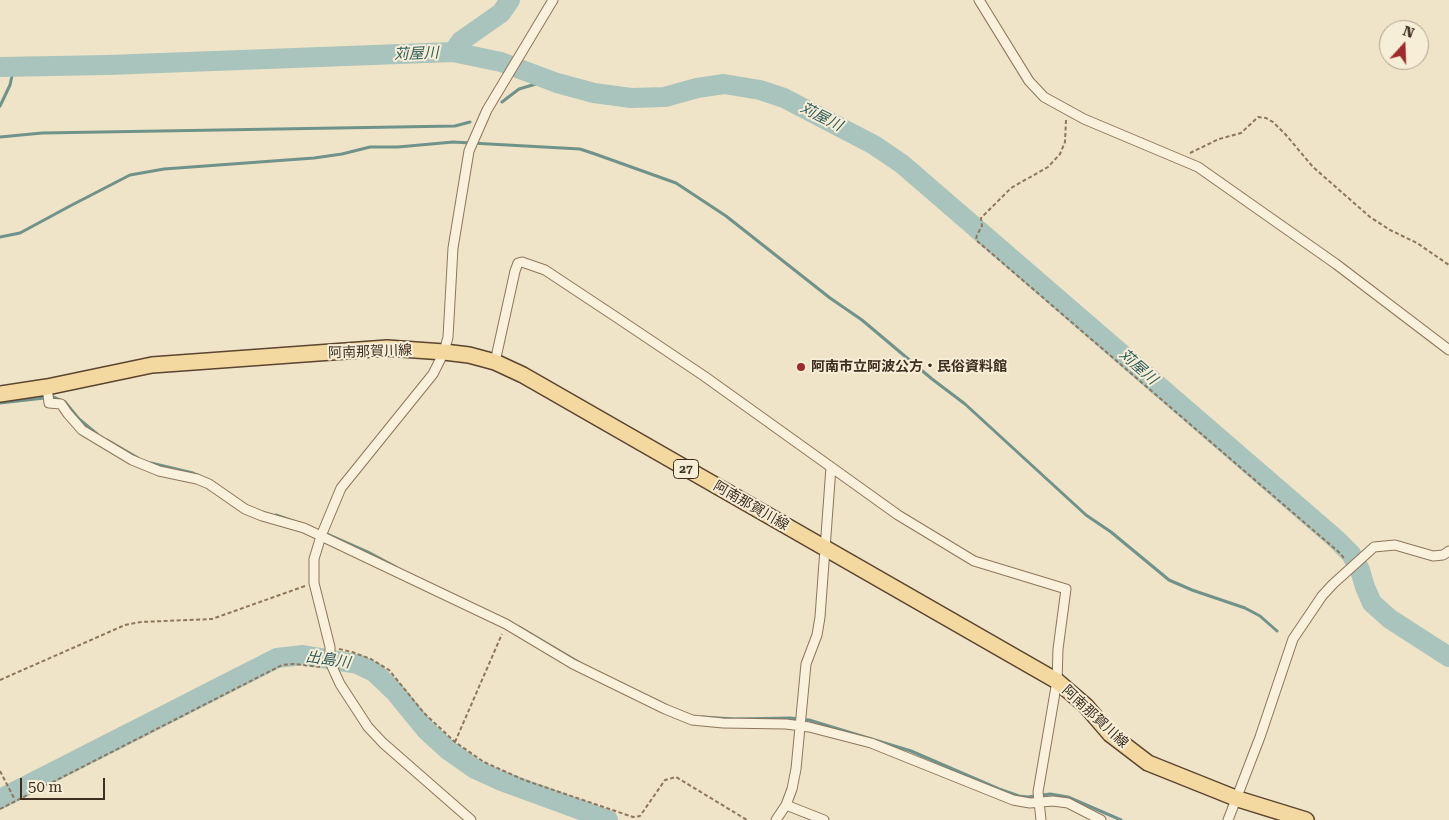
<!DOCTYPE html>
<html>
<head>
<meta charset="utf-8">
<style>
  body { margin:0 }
  #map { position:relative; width:1449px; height:820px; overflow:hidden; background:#f0e4c8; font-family:"Roboto Serif",serif }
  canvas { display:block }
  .north { position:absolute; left:1379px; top:20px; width:50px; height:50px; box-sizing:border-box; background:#f7eed8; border:1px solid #ada18e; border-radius:50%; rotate:20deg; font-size:14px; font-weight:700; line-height:20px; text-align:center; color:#3d2e20 }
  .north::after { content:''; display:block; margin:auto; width:18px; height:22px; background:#9e2a2b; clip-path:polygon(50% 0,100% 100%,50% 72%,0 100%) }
  .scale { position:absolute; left:20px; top:778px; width:85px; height:22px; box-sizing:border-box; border:2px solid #3d2e20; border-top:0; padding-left:6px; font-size:15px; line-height:18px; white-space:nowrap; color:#3d2e20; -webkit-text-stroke:4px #f7eed8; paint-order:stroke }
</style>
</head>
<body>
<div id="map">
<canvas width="1449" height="820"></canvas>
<div class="north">N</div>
<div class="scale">50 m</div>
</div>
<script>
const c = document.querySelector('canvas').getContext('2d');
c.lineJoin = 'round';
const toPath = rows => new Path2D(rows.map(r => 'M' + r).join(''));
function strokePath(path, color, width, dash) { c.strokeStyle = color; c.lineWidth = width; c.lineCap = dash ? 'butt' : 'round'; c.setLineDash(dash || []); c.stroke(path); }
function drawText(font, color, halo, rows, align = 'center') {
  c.font = font + ' "Roboto Serif","Noto Sans JP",serif'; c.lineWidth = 4; c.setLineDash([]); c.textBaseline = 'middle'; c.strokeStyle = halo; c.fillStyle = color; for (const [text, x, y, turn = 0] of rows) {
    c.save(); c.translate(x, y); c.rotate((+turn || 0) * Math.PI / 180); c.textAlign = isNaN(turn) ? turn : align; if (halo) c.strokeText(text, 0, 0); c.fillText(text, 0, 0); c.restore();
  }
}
strokePath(toPath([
  [502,102,519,89,536,84,557,83],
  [0,106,10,85,14,67],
  [0,137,42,133,455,126,470,122],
  [0,237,20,233,70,206,130,175,164,169,314,158,342,154,370,147,398,147,453,142,580,149,595,154,676,183,726,216,830,298,862,320,932,379,965,404,1086,515,1111,532,1169,580,1192,590,1245,608,1260,616,1277,631],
  [0,403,53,397,65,402,79,419,97,434],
  [107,440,138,458],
  [151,463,193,473,209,480],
  [276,515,296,522],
  [325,533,368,552,396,567],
  [519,627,580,663],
  [702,717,735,719,790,718,809,720,911,751,999,789,1019,796,1028,797,1050,794,1068,797,1121,820]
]), '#6f938a', 3);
strokePath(toPath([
  [453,52,461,41,501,13,510,0],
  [0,67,108,65,453,52,501,62,557,83,594,93,631,98,665,97,697,88,724,84,760,90,784,98,874,145,902,164,1336,539,1351,554,1360,570,1365,587,1372,603,1390,619,1449,657],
  [0,799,277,658,303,655,357,664,374,672,395,692,426,730,448,750,475,769,499,780,608,820]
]), '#a9c4bc', 20);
const street = toPath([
  [979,0,1029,81,1044,97,1084,119,1198,167,1336,264,1449,350],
  [495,362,515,271,518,263,522,262,545,270,616,317,704,376,898,515,974,561,1066,589,1058,649,1057,681,1038,792,1041,820],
  [47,387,49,403,61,404,68,414,82,430,132,460,159,471,197,479,209,484,245,509,262,516,304,528,321,536,506,624,573,664,665,709,692,720,723,723,786,724,809,727,871,743,1013,800,1030,803,1053,801,1068,803,1101,820],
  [786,805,824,820],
  [471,820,383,743,368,727,340,684,330,662,330,647,314,583,314,559,321,536,341,488,433,374,444,352,448,337,453,248,469,151,487,110,553,0],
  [776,820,786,805,792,789,796,769,806,664,817,635,820,617,831,467],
  [1228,820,1260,737,1293,639,1322,596,1333,584,1374,547,1395,545,1433,556,1443,555,1449,551]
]);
const primary = toPath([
  [0,394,47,387,152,365,387,348,444,352,469,355,495,362,523,375,1057,681,1086,706,1110,734,1148,763,1238,799,1306,820]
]);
strokePath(street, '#8d765c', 11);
strokePath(primary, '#5b4430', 18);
strokePath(toPath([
  [1066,120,1065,142,1060,154,1048,167,1011,188,981,218,982,226,977,235,976,240,1341,554,1345,560],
  [1190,153,1219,139,1241,133,1258,117,1266,118,1273,122,1286,135,1313,167,1370,217,1390,230,1417,243,1449,265],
  [339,649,352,652,371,659,389,670,424,713,455,742,484,762,524,780,633,817,640,816,665,780,676,777,747,820],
  [0,680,125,625,141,622,212,619,305,586],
  [455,742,502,634],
  [0,771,15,800],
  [0,809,282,665,294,664,320,667]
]), '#8d765c', 2, [4, 2.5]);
strokePath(street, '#faf1dc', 9);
strokePath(primary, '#f3d9a0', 15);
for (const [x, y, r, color] of [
  [801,367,5,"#9e2a2b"]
]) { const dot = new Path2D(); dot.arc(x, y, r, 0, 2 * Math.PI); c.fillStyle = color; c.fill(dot); strokePath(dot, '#f7eed8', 2); }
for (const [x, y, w] of [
  [686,469,25]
]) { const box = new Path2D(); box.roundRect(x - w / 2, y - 9.5, w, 19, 4); c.fillStyle = '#f7eed8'; c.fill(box); strokePath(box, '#3d2e20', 1); }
drawText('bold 12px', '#3d2e20', null, [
  ["27",686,469]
]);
drawText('14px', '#3d2e20', '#f7eed8', [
  ["阿南那賀川線",370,352,-2],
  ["阿南那賀川線",751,506,30],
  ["阿南那賀川線",1095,717,43]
]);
drawText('bold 14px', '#3d2e20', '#f7eed8', [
  ["阿南市立阿波公方・民俗資料館",811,367]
], 'left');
drawText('italic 15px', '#2f5d5a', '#f7eed8', [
  ["苅屋川",416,54,-2],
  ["苅屋川",821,117,27],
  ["苅屋川",1138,367,41],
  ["出島川",328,660,8]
]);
</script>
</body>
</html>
